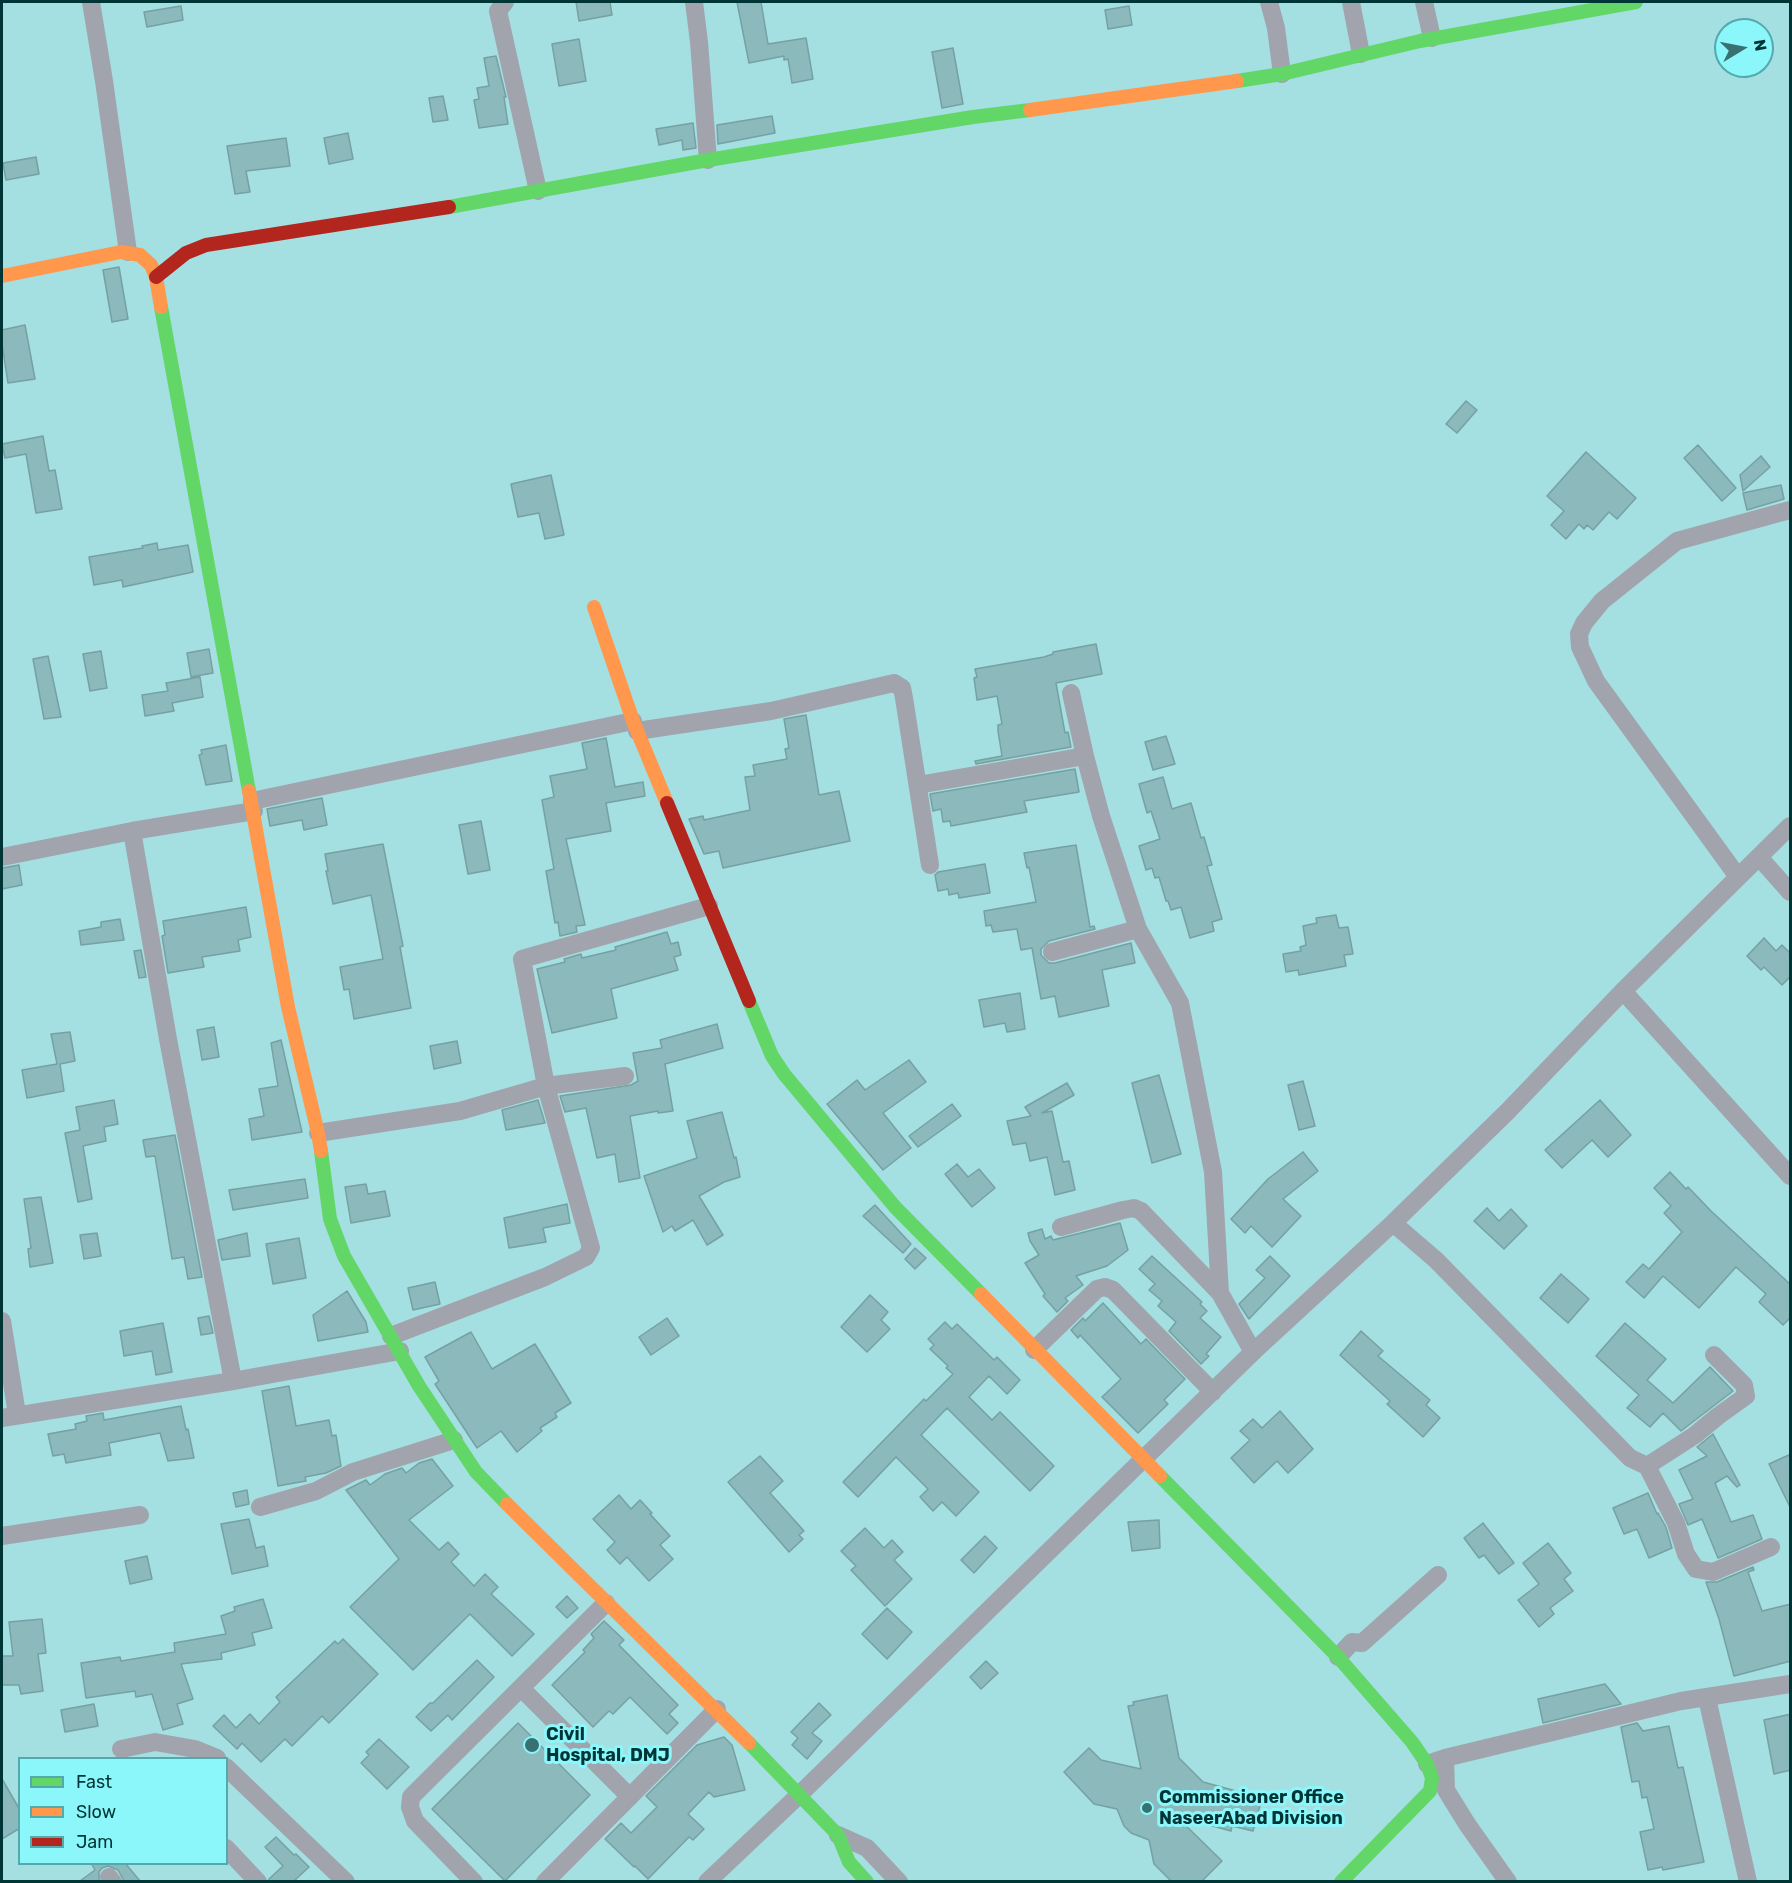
<!DOCTYPE html>
<html>
<head>
<meta charset="utf-8">
<style>
  body { margin:0 }
  #map { position:relative; width:1792px; height:1883px; overflow:hidden; background:#a4dfe2; font-family:Rubik,sans-serif }
  canvas { display:block }
  .frame { position:absolute; inset:0; border:3px solid #003536; pointer-events:none }
  .legend { position:absolute; left:18px; top:1757px; width:210px; height:108px; box-sizing:border-box; background:#8bf7fb; border:2px solid #53a9ac; margin:0; padding:8px 10px; list-style:none; font-size:18px; color:#003536 }
  .legend li { display:flex; align-items:center; gap:12px; height:30px }
  .legend b { width:30px; border:2px solid #53a9ac }
  .north { position:absolute; left:1714px; top:18px; width:60px; height:60px; box-sizing:border-box; background:#8bf7fb; border:2px solid #53a9ac; border-radius:50%; rotate:80deg; font-size:16px; font-weight:700; line-height:24px; text-align:center; color:#003536 }
  .north::after { content:''; display:block; margin:auto; width:21px; height:27px; background:#397072; clip-path:polygon(50% 0,100% 100%,50% 72%,0 100%) }
</style>
</head>
<body>
<div id="map">
<canvas width="1792" height="1883"></canvas>
<div class="frame"></div>
<ul class="legend">
<li><b style="height:8px;background:#63d668"></b>Fast</li>
<li><b style="height:8px;background:#ff974d"></b>Slow</li>
<li><b style="height:8px;background:#b3261e"></b>Jam</li>
</ul>
<div class="north">N</div>
</div>
<script>
const c = document.querySelector('canvas').getContext('2d');
c.lineJoin = 'round';
function fillPath(path, color) { c.fillStyle = color; c.fill(path, 'evenodd'); }
const toPath = rows => new Path2D(rows.map(r => 'M' + r).join(''));
function strokePath(path, color, width, dash) { c.strokeStyle = color; c.lineWidth = width; c.lineCap = dash ? 'butt' : 'round'; c.setLineDash(dash || []); c.stroke(path); }
function drawText(font, color, halo, rows, align = 'center') {
  c.font = font + ' Rubik,sans-serif'; c.lineWidth = 6; c.setLineDash([]); c.textBaseline = 'middle'; c.strokeStyle = halo; c.fillStyle = color; for (const [text, x, y, turn = 0] of rows) {
    c.save(); c.translate(x, y); c.rotate((+turn || 0) * Math.PI / 180); c.textAlign = isNaN(turn) ? turn : align; if (halo) c.strokeText(text, 0, 0); c.fillText(text, 0, 0); c.restore();
  }
}
const building = toPath([
  [576,2,610,2,612,15,579,21,576,2],
  [737,2,761,2,768,44,806,38,813,79,792,83,788,59,784,60,784,56,749,63,737,2],
  [181,6,183,20,147,27,144,12,181,6],
  [1129,6,1132,25,1108,29,1105,10,1129,6],
  [579,39,586,81,559,86,552,44,579,39],
  [953,48,963,104,942,108,932,52,953,48],
  [496,56,506,97,504,97,508,124,479,128,474,100,479,99,477,88,489,86,484,58,496,56],
  [443,96,448,120,433,122,429,98,443,96],
  [772,116,775,133,718,144,717,125,772,116],
  [693,123,696,148,683,150,682,140,659,145,656,129,693,123],
  [348,133,353,159,329,164,324,138,348,133],
  [286,138,290,166,246,171,250,192,235,194,227,146,286,138],
  [36,157,39,174,6,180,3,163,36,157],
  [119,267,128,319,112,322,103,270,119,267],
  [25,325,35,379,8,383,2,344,2,330,25,325],
  [1466,401,1477,410,1457,433,1446,424,1466,401],
  [43,436,49,471,55,470,62,509,36,513,26,454,5,458,2,444,43,436],
  [1698,445,1736,488,1722,501,1684,458,1698,445],
  [1586,452,1636,498,1617,519,1609,512,1593,530,1587,525,1584,529,1579,524,1566,539,1551,525,1564,511,1547,496,1586,452],
  [1761,456,1770,467,1743,491,1740,475,1761,456],
  [551,475,564,535,545,539,539,513,518,517,511,484,551,475],
  [1781,485,1784,499,1747,510,1743,493,1781,485],
  [157,543,158,550,188,545,193,572,123,587,122,580,94,585,89,557,143,548,142,546,157,543],
  [1096,644,1102,674,1056,683,1065,733,1068,732,1071,747,976,764,975,761,1002,756,998,731,998,725,1002,724,997,696,977,700,974,678,977,677,975,669,1044,657,1053,654,1053,652,1096,644],
  [209,649,213,673,191,677,187,653,209,649],
  [101,651,107,688,90,691,83,654,101,651],
  [48,656,61,717,44,719,33,659,48,656],
  [200,677,203,697,172,703,174,711,145,716,142,695,168,691,166,683,200,677],
  [806,715,819,795,839,791,850,841,723,868,719,851,704,854,689,819,703,816,704,820,750,810,745,777,755,776,753,765,787,759,785,749,789,748,784,719,806,715],
  [1166,736,1175,764,1153,770,1145,742,1166,736],
  [606,738,615,787,643,782,645,796,606,803,611,831,566,839,585,925,576,926,577,932,560,936,558,922,555,923,546,871,554,869,542,800,554,797,550,776,587,769,582,743,606,738],
  [226,745,232,781,206,785,199,755,202,754,201,750,226,745],
  [1075,769,1079,792,1024,801,1027,812,951,826,950,821,943,822,941,809,933,811,930,794,1075,769],
  [1163,777,1172,809,1191,803,1201,838,1204,837,1212,865,1207,866,1222,919,1212,922,1214,931,1190,938,1181,907,1171,910,1168,901,1166,901,1159,877,1155,878,1152,868,1146,870,1139,846,1160,839,1151,811,1147,813,1139,784,1163,777],
  [322,798,327,825,304,830,302,820,270,826,267,809,322,798],
  [481,821,490,870,468,874,459,825,481,821],
  [383,844,403,946,400,947,411,1008,354,1019,349,989,344,990,340,967,383,959,371,895,333,904,326,871,328,871,325,854,383,844],
  [1076,845,1090,927,1094,926,1095,929,1049,941,1041,949,1041,955,1049,963,1055,963,1131,943,1135,963,1102,970,1109,1006,1059,1017,1055,996,1041,999,1032,948,1021,950,1017,929,993,932,991,925,986,926,984,911,1036,902,1029,867,1027,868,1024,853,1076,845],
  [985,864,990,893,959,898,958,893,949,895,948,889,938,891,935,875,938,872,985,864],
  [19,865,22,885,2,889,2,868,19,865],
  [246,907,251,937,238,940,240,951,202,957,204,967,168,973,162,936,165,935,163,921,246,907],
  [1336,915,1339,928,1348,927,1353,954,1344,955,1346,966,1299,975,1298,970,1286,972,1283,954,1301,951,1300,947,1306,945,1303,926,1317,923,1316,918,1336,915],
  [120,919,124,940,81,945,79,931,101,927,101,922,120,919],
  [667,932,671,944,678,942,681,955,674,957,678,970,611,989,617,1018,552,1033,537,969,565,962,564,959,581,954,582,958,616,950,615,947,667,932],
  [1764,938,1776,951,1782,945,1791,954,1791,976,1782,985,1764,967,1761,970,1747,956,1764,938],
  [141,950,146,977,139,978,134,951,141,950],
  [1020,993,1025,1029,1007,1032,1005,1023,984,1027,979,1000,1020,993],
  [717,1024,723,1048,665,1064,673,1111,658,1113,658,1111,630,1116,640,1178,619,1182,615,1154,597,1158,586,1108,565,1112,560,1096,631,1085,638,1081,633,1053,662,1048,660,1040,717,1024],
  [214,1027,219,1057,202,1060,197,1030,214,1027],
  [70,1032,75,1061,60,1064,64,1091,27,1098,22,1070,57,1064,51,1034,70,1032],
  [281,1040,302,1132,252,1140,249,1119,264,1116,259,1089,278,1086,271,1043,281,1040],
  [457,1041,461,1063,434,1069,430,1046,457,1041],
  [909,1060,926,1082,883,1113,911,1148,883,1170,827,1104,857,1080,865,1090,909,1060],
  [1159,1075,1181,1154,1152,1163,1132,1083,1159,1075],
  [1303,1081,1315,1126,1299,1130,1288,1085,1303,1081],
  [1067,1083,1074,1095,1042,1113,1052,1111,1063,1162,1069,1161,1075,1190,1055,1195,1047,1157,1030,1161,1026,1143,1013,1145,1007,1121,1031,1116,1025,1107,1067,1083],
  [114,1100,118,1124,104,1127,106,1141,83,1146,92,1199,78,1202,65,1133,80,1130,76,1107,114,1100],
  [538,1100,545,1123,506,1130,502,1110,538,1100],
  [1600,1100,1631,1135,1608,1157,1592,1140,1562,1168,1545,1150,1600,1100],
  [952,1104,961,1116,918,1147,909,1136,952,1104],
  [722,1112,734,1158,736,1157,740,1177,724,1182,699,1196,723,1235,707,1245,693,1220,675,1231,672,1226,663,1232,644,1176,697,1158,687,1121,722,1112],
  [175,1135,202,1277,188,1279,184,1257,172,1259,155,1156,146,1157,143,1140,175,1135],
  [1303,1152,1318,1171,1283,1199,1301,1216,1272,1247,1251,1226,1245,1233,1231,1219,1268,1179,1303,1152],
  [957,1164,968,1177,979,1169,995,1188,972,1207,945,1174,957,1164],
  [1670,1172,1686,1189,1688,1187,1711,1211,1791,1285,1791,1317,1783,1325,1759,1302,1766,1294,1736,1267,1699,1308,1663,1276,1644,1298,1626,1282,1643,1264,1649,1269,1682,1232,1664,1213,1671,1206,1654,1188,1670,1172],
  [305,1179,308,1198,233,1210,229,1190,305,1179],
  [366,1184,368,1194,385,1191,390,1216,351,1223,345,1187,366,1184],
  [41,1197,53,1263,30,1267,28,1249,31,1248,24,1199,41,1197],
  [567,1204,570,1223,543,1228,546,1242,509,1248,504,1218,567,1204],
  [875,1205,911,1244,903,1253,863,1216,875,1205],
  [1487,1208,1499,1221,1511,1209,1527,1226,1504,1249,1474,1221,1487,1208],
  [1120,1223,1128,1250,1107,1266,1076,1276,1083,1285,1065,1298,1068,1301,1057,1312,1043,1296,1045,1294,1025,1263,1039,1255,1030,1241,1028,1233,1042,1229,1045,1239,1051,1236,1053,1240,1120,1223],
  [97,1233,101,1256,84,1259,80,1235,97,1233],
  [247,1233,250,1256,222,1260,218,1240,247,1233],
  [299,1238,306,1278,273,1284,266,1244,299,1238],
  [915,1248,926,1258,915,1269,905,1259,915,1248],
  [1152,1256,1202,1302,1200,1304,1207,1311,1200,1318,1221,1337,1206,1354,1209,1356,1201,1364,1169,1331,1176,1322,1158,1306,1162,1301,1149,1290,1155,1284,1139,1269,1152,1256],
  [1270,1256,1290,1276,1249,1319,1239,1304,1265,1278,1256,1270,1270,1256],
  [1561,1274,1589,1299,1568,1323,1540,1298,1561,1274],
  [435,1282,440,1304,413,1310,408,1288,435,1282],
  [347,1291,366,1322,368,1332,318,1341,313,1315,347,1291],
  [870,1295,888,1312,881,1320,890,1329,867,1352,841,1327,870,1295],
  [1103,1303,1141,1344,1146,1339,1185,1379,1164,1400,1168,1404,1138,1433,1102,1397,1121,1379,1080,1335,1078,1338,1071,1330,1083,1318,1085,1321,1103,1303],
  [209,1316,213,1333,201,1335,198,1318,209,1316],
  [667,1318,679,1336,651,1355,639,1337,667,1318],
  [945,1322,952,1329,957,1324,994,1360,997,1357,1020,1380,1007,1394,989,1376,969,1397,992,1420,1000,1412,1054,1466,1030,1491,947,1408,921,1435,979,1492,956,1516,942,1502,933,1511,920,1497,928,1489,896,1457,858,1497,843,1482,924,1399,926,1401,953,1374,946,1368,948,1366,930,1349,934,1345,928,1339,945,1322],
  [163,1323,172,1372,156,1375,152,1351,124,1356,120,1331,163,1323],
  [1625,1323,1666,1359,1647,1380,1673,1403,1710,1367,1733,1391,1681,1431,1663,1413,1650,1427,1627,1408,1639,1395,1596,1356,1625,1323],
  [1361,1331,1383,1351,1378,1356,1430,1400,1426,1405,1440,1418,1423,1437,1387,1404,1390,1401,1340,1355,1361,1331],
  [471,1332,492,1369,535,1344,571,1403,555,1413,557,1417,540,1428,542,1431,517,1452,501,1431,477,1448,435,1384,439,1381,425,1357,471,1332],
  [289,1386,296,1426,329,1420,332,1436,336,1435,341,1466,326,1473,305,1477,306,1481,278,1486,262,1391,289,1386],
  [181,1406,186,1430,188,1429,194,1458,168,1461,160,1433,109,1443,111,1455,66,1463,64,1454,53,1456,48,1434,76,1429,75,1424,87,1421,86,1416,103,1413,104,1420,181,1406],
  [1280,1411,1313,1449,1288,1473,1277,1461,1254,1483,1231,1458,1250,1440,1240,1431,1253,1419,1262,1428,1280,1411],
  [1713,1434,1740,1485,1737,1487,1727,1476,1715,1483,1731,1522,1753,1515,1762,1539,1718,1558,1702,1519,1688,1525,1679,1504,1693,1499,1679,1470,1707,1456,1697,1447,1713,1434],
  [1791,1454,1791,1509,1769,1464,1791,1454],
  [760,1456,783,1481,770,1493,804,1531,799,1535,803,1539,789,1552,728,1482,760,1456],
  [432,1459,453,1486,409,1520,439,1550,448,1542,459,1554,451,1562,474,1586,485,1574,498,1587,491,1594,534,1634,512,1656,470,1614,413,1670,350,1607,399,1559,346,1490,366,1480,370,1485,385,1474,402,1468,406,1473,419,1463,432,1459],
  [247,1490,249,1504,236,1507,233,1493,247,1490],
  [1648,1493,1657,1514,1658,1513,1666,1527,1672,1548,1649,1558,1637,1529,1624,1534,1613,1508,1648,1493],
  [619,1495,631,1509,640,1500,652,1513,650,1514,670,1536,660,1545,673,1559,649,1581,627,1557,620,1564,607,1550,615,1542,593,1519,619,1495],
  [249,1519,256,1548,264,1546,268,1566,232,1574,221,1524,249,1519],
  [1159,1520,1160,1548,1132,1551,1128,1522,1159,1520],
  [1483,1523,1514,1563,1499,1574,1484,1555,1479,1558,1464,1538,1483,1523],
  [865,1528,884,1548,892,1540,903,1552,894,1560,912,1579,885,1606,851,1570,856,1566,841,1551,865,1528],
  [985,1536,997,1548,974,1573,961,1560,985,1536],
  [1548,1543,1571,1573,1564,1579,1573,1591,1550,1608,1554,1614,1539,1627,1518,1600,1539,1584,1523,1563,1548,1543],
  [147,1556,152,1579,130,1584,125,1561,147,1556],
  [1753,1567,1754,1570,1748,1572,1762,1611,1791,1604,1791,1661,1734,1676,1719,1619,1706,1582,1717,1582,1753,1567],
  [567,1596,578,1608,567,1618,556,1607,567,1596],
  [263,1599,272,1628,252,1633,255,1645,221,1653,222,1659,181,1664,193,1699,177,1704,183,1724,163,1730,152,1694,136,1697,135,1691,86,1698,81,1663,120,1657,121,1661,175,1652,174,1643,226,1634,221,1616,235,1611,234,1607,263,1599],
  [887,1608,912,1632,887,1659,862,1634,887,1608],
  [42,1619,46,1653,38,1654,43,1691,21,1694,19,1685,2,1685,2,1656,13,1656,9,1622,42,1619],
  [604,1621,624,1640,619,1645,678,1705,669,1714,678,1723,667,1734,630,1697,613,1714,609,1711,593,1727,552,1685,585,1652,583,1650,594,1638,591,1634,604,1621],
  [343,1639,378,1674,329,1723,322,1716,292,1746,285,1739,261,1762,242,1743,237,1749,213,1726,224,1715,236,1728,250,1714,259,1724,280,1702,276,1697,335,1641,338,1644,343,1639],
  [477,1660,494,1677,452,1720,448,1715,431,1731,416,1717,430,1703,433,1703,477,1660],
  [986,1661,998,1673,981,1689,970,1677,986,1661],
  [1605,1684,1621,1704,1543,1723,1538,1699,1605,1684],
  [1167,1695,1179,1758,1203,1782,1262,1798,1253,1831,1232,1826,1231,1831,1176,1816,1222,1861,1202,1881,1171,1881,1154,1864,1149,1840,1131,1833,1124,1826,1117,1809,1094,1804,1064,1772,1089,1748,1101,1760,1141,1769,1128,1706,1134,1705,1133,1702,1167,1695],
  [819,1703,831,1715,812,1733,822,1741,807,1759,792,1745,798,1738,791,1732,819,1703],
  [94,1704,98,1726,65,1732,61,1710,94,1704],
  [1791,1714,1791,1770,1774,1774,1764,1720,1791,1714],
  [518,1723,590,1795,505,1881,432,1809,518,1723],
  [1637,1723,1643,1731,1669,1726,1678,1768,1683,1767,1704,1862,1663,1870,1662,1867,1648,1870,1640,1832,1654,1829,1647,1797,1642,1798,1639,1781,1632,1782,1621,1727,1637,1723],
  [724,1737,732,1745,745,1790,714,1797,709,1792,688,1814,704,1829,693,1840,689,1837,648,1879,635,1866,634,1867,605,1839,621,1823,631,1833,657,1807,646,1796,697,1745,724,1737],
  [379,1739,409,1767,387,1789,361,1763,369,1755,366,1752,379,1739],
  [2,1779,20,1810,20,1828,2,1839,2,1779],
  [276,1837,294,1855,296,1854,309,1867,294,1881,269,1881,269,1879,283,1866,265,1847,276,1837],
  [91,1863,125,1863,140,1881,124,1881,118,1870,108,1866,102,1868,99,1872,99,1881,80,1881,95,1870,91,1863]
]);
fillPath(building, '#8bb9bc');
strokePath(building, '#76a1a3', 1.5);
strokePath(toPath([
  [91,2,104,81,128,252],
  [505,2,498,11,538,191],
  [694,2,699,42,708,160],
  [1269,2,1276,28,1282,74],
  [1351,2,1361,54],
  [1424,2,1432,38],
  [1071,693,1085,756,1101,816,1138,929,1180,1003,1213,1172,1220,1293],
  [637,731,771,711,894,683,902,688,904,698,930,865],
  [918,785,1085,756],
  [252,801,633,721],
  [132,831,168,1039,233,1381],
  [2,857,132,831,254,811],
  [1759,857,1790,892],
  [1738,877,1596,681,1580,647,1579,634,1584,623,1602,601,1677,541,1790,510],
  [1052,952,1138,929],
  [1623,991,1790,1176],
  [318,1133,460,1111,546,1086,625,1076],
  [1393,1223,1436,1260,1630,1458,1647,1466,1676,1523,1686,1554,1696,1569,1713,1572,1771,1547],
  [1061,1227,1123,1210,1134,1208,1141,1211,1220,1293,1253,1352],
  [2,1321,17,1414],
  [391,1336,545,1277,586,1257,591,1248,546,1086,522,959,709,906],
  [1034,1350,1097,1289,1105,1287,1113,1290,1213,1392],
  [2,1418,233,1381,400,1351],
  [1647,1466,1695,1435,1718,1416,1746,1396,1744,1385,1714,1355],
  [260,1507,316,1491,353,1472,454,1440],
  [2,1536,140,1515],
  [1338,1657,1352,1642,1362,1643,1438,1575],
  [521,1688,630,1797],
  [1707,1698,1748,1882],
  [121,1749,155,1742,195,1749,217,1758],
  [1445,1758,1446,1790,1467,1824,1508,1882],
  [1427,1764,1445,1758,1681,1701,1790,1684],
  [226,1767,346,1882],
  [838,1835,867,1848,899,1882],
  [226,1848,258,1882],
  [109,1877,113,1882],
  [474,1882,415,1821,410,1807,411,1797,606,1603],
  [545,1882,717,1709],
  [707,1882,799,1795,1253,1352,1393,1223,1507,1112,1623,991,1790,826]
]), '#a1a4ac', 18);
strokePath(toPath([
  [1237,81,1282,74,1420,41,1636,2],
  [449,207,708,160,973,117,1030,110],
  [161,307,249,791],
  [749,1001,772,1056,784,1074,895,1207,981,1294],
  [321,1151,330,1219,344,1256,419,1386,476,1472,507,1504],
  [1160,1476,1338,1657,1412,1742,1427,1764,1432,1778,1430,1791,1341,1882],
  [749,1743,838,1835,849,1862,867,1882]
]), '#63d668', 14);
strokePath(toPath([
  [1030,110,1237,81],
  [2,276,121,252,140,255,151,265,156,277,161,307],
  [594,607,633,721,667,803],
  [249,791,288,1007,318,1133,321,1151],
  [981,1294,1160,1476],
  [507,1504,749,1743]
]), '#ff974d', 14);
strokePath(toPath([
  [156,277,186,253,206,245,449,207],
  [667,803,749,1001]
]), '#b3261e', 14);
for (const [x, y, r, color] of [
  [532,1745,8,"#397072"],
  [1147,1808,6,"#397072"]
]) { const dot = new Path2D(); dot.arc(x, y, r, 0, 2 * Math.PI); c.fillStyle = color; c.fill(dot); strokePath(dot, '#8bf7fb', 2); }
drawText('bold 18px', '#003536', '#8bf7fb', [
  ["Civil",546,1735],
  ["Hospital, DMJ",546,1756],
  ["Commissioner Office",1159,1798],
  ["NaseerAbad Division",1159,1819]
], 'left');
</script>
</body>
</html>
